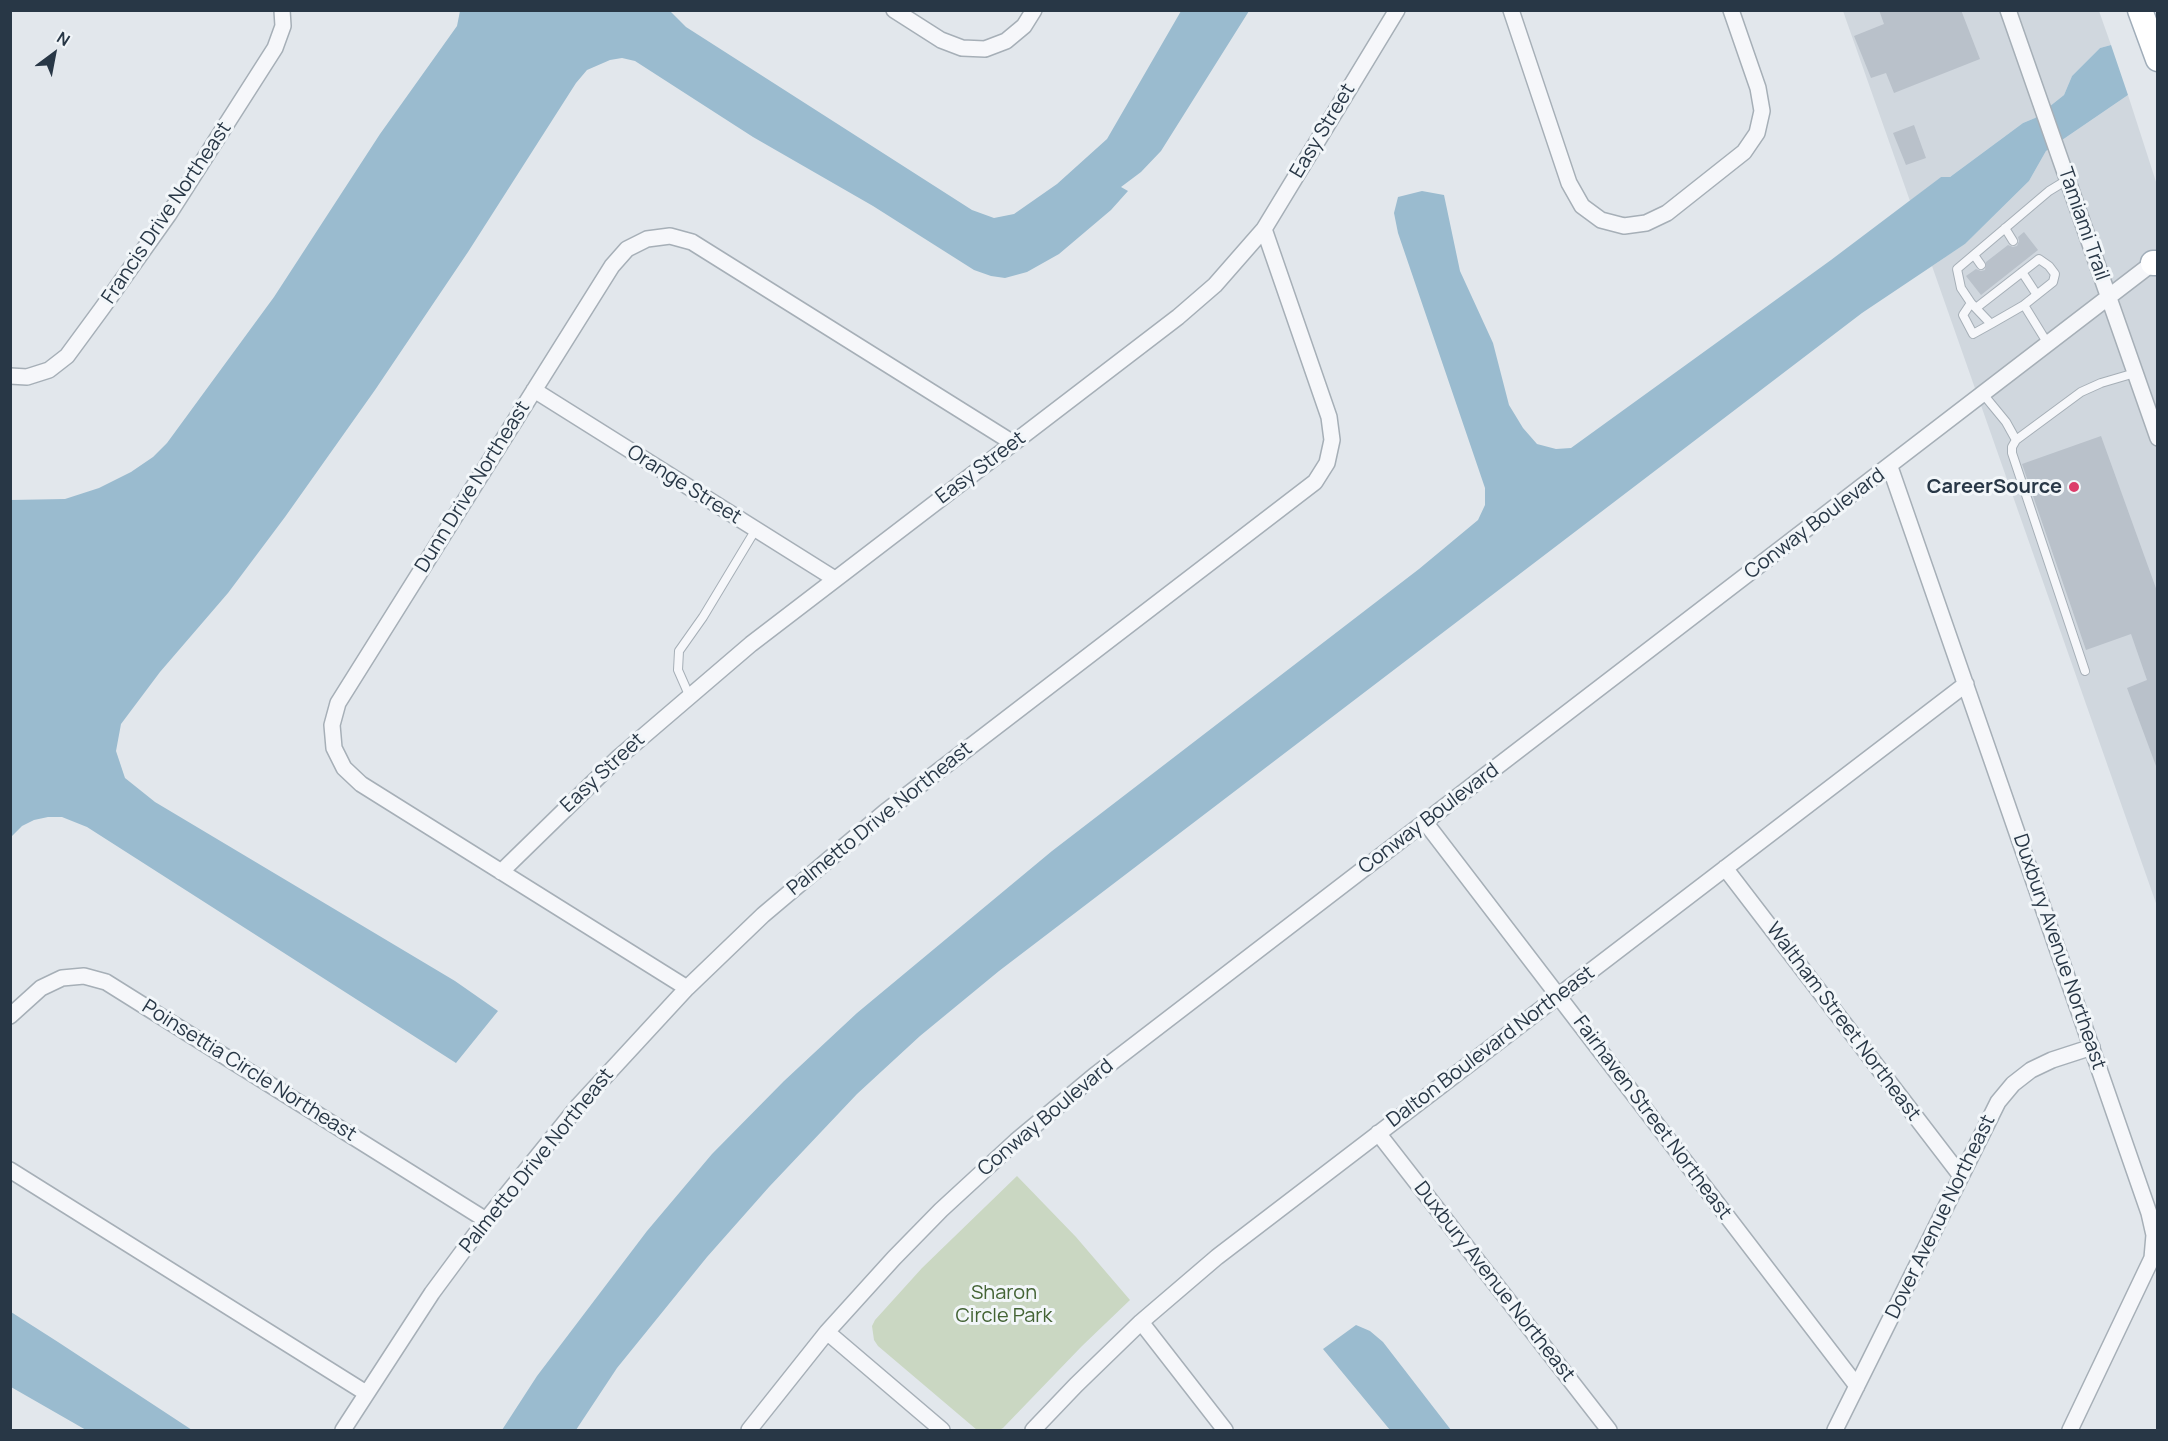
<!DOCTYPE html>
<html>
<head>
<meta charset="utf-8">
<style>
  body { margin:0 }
  #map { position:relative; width:2168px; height:1441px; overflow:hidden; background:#e2e7ec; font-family:Manrope,sans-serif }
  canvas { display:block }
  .frame { position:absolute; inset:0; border:12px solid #283746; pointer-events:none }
  .north { position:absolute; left:24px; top:24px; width:60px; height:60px; -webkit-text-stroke:4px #f2f6f9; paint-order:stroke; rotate:32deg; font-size:16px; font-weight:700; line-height:24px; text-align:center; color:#283746 }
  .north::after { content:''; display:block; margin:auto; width:21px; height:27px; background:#283746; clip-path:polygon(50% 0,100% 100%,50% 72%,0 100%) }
</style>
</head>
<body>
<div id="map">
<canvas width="2168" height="1441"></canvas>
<div class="frame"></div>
<div class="north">N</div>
</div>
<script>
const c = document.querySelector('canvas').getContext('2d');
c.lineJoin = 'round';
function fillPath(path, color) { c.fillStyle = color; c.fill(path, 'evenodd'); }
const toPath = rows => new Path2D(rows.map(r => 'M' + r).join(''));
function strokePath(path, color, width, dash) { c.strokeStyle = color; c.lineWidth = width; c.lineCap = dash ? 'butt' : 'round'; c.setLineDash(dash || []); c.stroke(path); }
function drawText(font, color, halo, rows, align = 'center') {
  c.font = font + ' Manrope,sans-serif'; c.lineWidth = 6; c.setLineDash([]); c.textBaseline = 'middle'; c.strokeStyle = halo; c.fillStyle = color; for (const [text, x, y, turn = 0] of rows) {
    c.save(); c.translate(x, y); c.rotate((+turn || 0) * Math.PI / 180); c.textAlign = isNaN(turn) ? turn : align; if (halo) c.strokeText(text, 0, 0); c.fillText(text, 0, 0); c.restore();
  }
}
fillPath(toPath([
  [1843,11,2099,11,2111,45,2100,48,2072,76,2064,95,2035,118,2023,123,1950,177,1941,177,1910,201],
  [2128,95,2158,188,2157,906,1932,266,1965,244,2029,181,2046,151]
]), '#d0d7de');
fillPath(toPath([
  [1017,1176,1076,1237,1130,1300,1082,1346,1003,1428,999,1430,977,1430,878,1346,874,1340,872,1326,875,1320,922,1268]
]), '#cad7c2');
fillPath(toPath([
  [460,11,670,11,686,27,972,210,994,218,1014,214,1057,184,1107,139,1181,11,1249,11,1161,151,1141,172,1121,187,1128,191,1111,210,1059,254,1027,272,1005,278,991,276,974,270,873,206,753,137,635,61,622,58,610,60,587,70,576,83,468,252,375,390,285,517,228,593,160,672,121,724,116,751,125,778,155,802,455,981,498,1011,456,1063,87,827,62,817,48,817,34,820,22,826,11,837,10,500,65,499,99,488,131,472,153,457,167,443,274,297,380,134,457,26],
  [2111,45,2128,95,2046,151,2029,181,1965,244,1862,313,999,971,920,1036,857,1094,769,1187,707,1257,617,1368,576,1430,502,1430,537,1376,647,1231,712,1154,784,1081,857,1013,1052,851,1419,569,1478,520,1485,505,1485,488,1398,233,1394,213,1398,197,1422,191,1444,195,1460,271,1493,343,1509,405,1523,428,1537,444,1556,449,1571,448,1831,260,1941,177,1950,177,2023,123,2035,118,2064,95,2072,76,2100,48],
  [11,1312,58,1342,192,1430,86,1430,11,1387],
  [1356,1325,1370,1331,1383,1342,1451,1430,1390,1430,1323,1349]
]), '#9abbcf');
fillPath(toPath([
  [1879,10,1961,10,1980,59,1894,93,1886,73,1871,78,1854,36,1884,24],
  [1914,125,1926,158,1906,165,1893,133],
  [2024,232,2038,250,1981,295,1966,276,1976,269,1981,271,1985,270,1986,262,2008,245,2013,247,2017,246,2019,241,2018,237],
  [2101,436,2157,591,2157,765,2156,766,2127,688,2147,680,2131,634,2086,650,2022,464]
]), '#b9c1ca');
const service = toPath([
  [2005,228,2013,241],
  [1974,255,1981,265],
  [2022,272,2037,295],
  [1971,303,1963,315,1973,334,1991,324],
  [1976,308,2039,259,2049,266,2055,274,2053,282,2024,305],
  [2048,344,2024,305,1991,324,1971,303,1961,288,1957,269,2049,191,2067,180],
  [1983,394,2006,422,2016,440,2081,392,2101,383,2135,373],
  [2016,440,2012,447,2012,453,2085,671],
  [689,695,678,670,679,651,703,617,756,529]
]);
const minor = toPath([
  [894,10,941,40,962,48,985,49,1006,41,1024,26,1034,10],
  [1511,10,1569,183,1582,206,1601,220,1624,226,1646,223,1667,213,1744,152,1757,133,1762,111,1758,88,1731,10],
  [2008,10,2158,438],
  [10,376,27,377,49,370,67,356,103,307,169,214,275,48,283,26,282,10],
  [534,390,835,579],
  [1890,467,2149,1213,2154,1235,2152,1258,2070,1430],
  [1425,822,1857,1386],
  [1725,868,1961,1176],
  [501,872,619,757,751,644,1178,317,1215,285,1264,229,1397,10],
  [687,988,361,784,344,768,334,748,332,725,338,703,612,266,627,249,647,239,670,236,692,242,1013,443],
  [10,1016,41,988,62,978,84,976,106,982,486,1220],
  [1378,1133,1609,1430],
  [10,1170,366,1393],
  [1141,1322,1225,1430],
  [827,1332,942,1430],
  [343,1430,432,1293,486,1220,579,1105,687,988,763,915,885,812,1315,482,1327,463,1332,440,1329,417,1264,229],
  [749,1430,827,1332,894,1258,941,1210,1016,1141,1094,1076,2158,259],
  [1033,1430,1076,1385,1141,1322,1217,1257,1966,684],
  [1835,1430,1998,1102,2013,1084,2031,1070,2052,1060,2092,1047]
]);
const primary = toPath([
  [2140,10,2158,59],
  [2153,263,2158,263]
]);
strokePath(service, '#a6afb7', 10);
strokePath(minor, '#a6afb7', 18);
strokePath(primary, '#a0adb9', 27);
strokePath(service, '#f6f7fa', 8);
strokePath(minor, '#f6f7fa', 15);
strokePath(primary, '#fff', 24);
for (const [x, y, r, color] of [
  [2074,487,6,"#dc3c6a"]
]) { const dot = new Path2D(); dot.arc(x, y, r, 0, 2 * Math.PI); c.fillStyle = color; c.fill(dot); strokePath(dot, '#f2f6f9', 2); }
drawText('20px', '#283746', '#f2f6f9', [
  ["Easy Street",1323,131,-59],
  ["Francis Drive Northeast",167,213,-56],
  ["Tamiami Trail",2083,224,71],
  ["Easy Street",981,468,-37],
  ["Orange Street",684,485,32],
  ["Dunn Drive Northeast",473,487,-58],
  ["Conway Boulevard",1815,524,-37],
  ["Easy Street",603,773,-43],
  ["Palmetto Drive Northeast",880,819,-39],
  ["Conway Boulevard",1429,819,-37],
  ["Duxbury Avenue Northeast",2059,952,71],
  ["Waltham Street Northeast",1843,1022,53],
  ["Dalton Boulevard Northeast",1491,1047,-37],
  ["Poinsettia Circle Northeast",249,1071,32],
  ["Conway Boulevard",1046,1118,-40],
  ["Fairhaven Street Northeast",1652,1118,53],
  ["Palmetto Drive Northeast",537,1161,-51],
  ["Dover Avenue Northeast",1941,1217,-64],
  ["Duxbury Avenue Northeast",1494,1282,52]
]);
drawText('bold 20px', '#283746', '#f2f6f9', [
  ["CareerSource",2062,487]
], 'right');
drawText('20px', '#436334', '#f2f6f9', [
  ["Sharon",1004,1293],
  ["Circle Park",1004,1316]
]);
</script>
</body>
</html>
